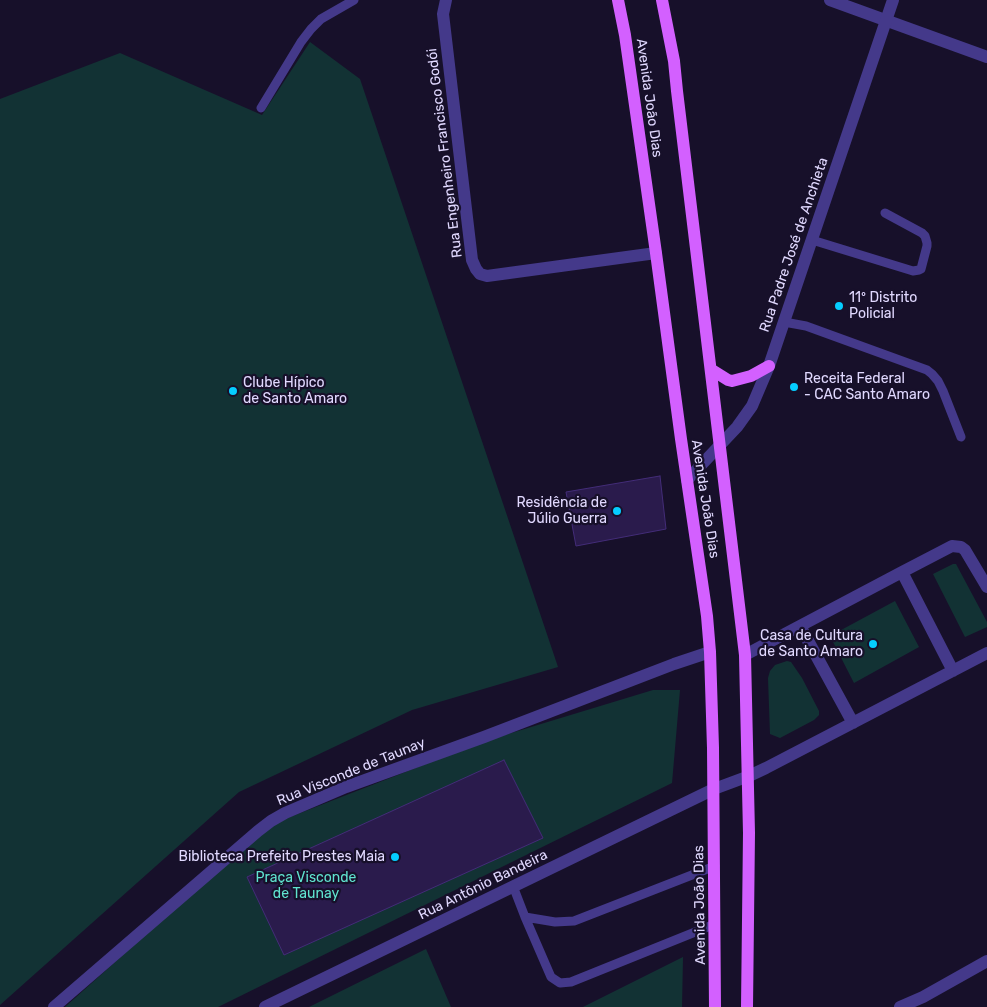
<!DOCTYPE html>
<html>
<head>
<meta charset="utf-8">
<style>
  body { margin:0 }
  canvas { display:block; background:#17102a }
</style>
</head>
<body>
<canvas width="987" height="1007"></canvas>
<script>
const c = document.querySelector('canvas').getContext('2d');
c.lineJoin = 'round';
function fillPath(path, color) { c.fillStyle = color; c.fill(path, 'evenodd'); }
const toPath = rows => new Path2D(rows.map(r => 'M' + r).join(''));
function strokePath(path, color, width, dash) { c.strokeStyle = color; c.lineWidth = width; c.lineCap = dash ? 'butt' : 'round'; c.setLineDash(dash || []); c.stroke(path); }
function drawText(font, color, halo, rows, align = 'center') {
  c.font = font + ' Rubik,sans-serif'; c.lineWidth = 4.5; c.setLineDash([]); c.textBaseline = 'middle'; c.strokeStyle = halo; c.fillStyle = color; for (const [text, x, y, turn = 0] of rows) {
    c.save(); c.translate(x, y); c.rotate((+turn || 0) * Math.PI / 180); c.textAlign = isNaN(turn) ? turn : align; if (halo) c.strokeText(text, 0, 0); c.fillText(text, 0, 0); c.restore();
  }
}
fillPath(toPath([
  [310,42,360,79,558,667,412,710,239,792,0,1005,0,99,120,53,262,115],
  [953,564,956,564,987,622,987,627,965,637,933,574],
  [895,601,919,647,854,683,830,636],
  [787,661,791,662,802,678,819,711,819,715,814,720,780,738,770,734,768,678,770,671,775,665],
  [653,690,680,690,672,783,218,1007,65,1007,267,826,485,741],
  [426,949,451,1007,309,1007],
  [683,957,682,1007,583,1007]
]), '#123234');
const building = toPath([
  [660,476,666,529,576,546,566,492,660,476],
  [504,760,543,838,284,955,247,877,504,760]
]);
fillPath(building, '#2a1b4c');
strokePath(building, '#432c78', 1);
strokePath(toPath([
  [261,108,301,42,311,29,321,19,354,0],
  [812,240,913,271,919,270,921,269,927,246,927,243,925,236,922,233,885,213],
  [784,322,806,326,927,370,932,374,938,381,943,391,961,437],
  [513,886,525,917,555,922,574,921,715,866],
  [525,917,551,977,560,983,571,982,715,924]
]), '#44398a', 9);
strokePath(toPath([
  [446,0,443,14,472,260,476,269,480,274,487,276,656,253],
  [830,0,987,57],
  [902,572,953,671],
  [800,626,853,723],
  [745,655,902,572,952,546,961,547,965,550,987,587],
  [749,776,766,768,987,653],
  [900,1007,923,997,987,961]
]), '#44398a', 12);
strokePath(toPath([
  [687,480,737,427,752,406,769,366,893,0],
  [54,1007,258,831,271,821,285,813,346,787,484,737,674,664,710,652],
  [265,1007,714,789,749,776]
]), '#44398a', 12);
strokePath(toPath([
  [618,0,625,35,656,253,681,439,707,616,710,652,713,748,715,1007],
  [662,0,674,61,677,91,745,655,749,833,747,1007],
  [712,370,728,380,732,381,751,376,769,366]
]), '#d360ff', 12);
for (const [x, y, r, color] of [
  [839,306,5,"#05cdff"],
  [794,387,5,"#05cdff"],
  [233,391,5,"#05cdff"],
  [617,511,5,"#05cdff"],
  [873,644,5,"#05cdff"],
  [395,857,5,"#05cdff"]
]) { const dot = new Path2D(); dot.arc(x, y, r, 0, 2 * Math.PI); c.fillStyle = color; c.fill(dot); strokePath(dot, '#17102a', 2); }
drawText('14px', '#e1d9ff', '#17102a', [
  ["Avenida João Dias",649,98,82],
  ["Rua Engenheiro Francisco Godói",445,153,-97],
  ["Rua Padre José de Anchieta",794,245,-71],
  ["Avenida João Dias",705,499,81],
  ["Rua Visconde de Taunay",351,772,-22],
  ["Rua Antônio Bandeira",483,885,-26],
  ["Avenida João Dias",700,905,-91]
]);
drawText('14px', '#e1d9ff', '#17102a', [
  ["11º Distrito",849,298],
  ["Policial",849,314],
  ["Receita Federal",804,379],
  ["- CAC Santo Amaro",804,395],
  ["Clube Hípico",243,383],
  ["de Santo Amaro",243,399],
  ["Residência de",607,503,"right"],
  ["Júlio Guerra",607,519,"right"],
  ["Casa de Cultura",863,636,"right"],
  ["de Santo Amaro",863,652,"right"],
  ["Biblioteca Prefeito Prestes Maia",385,857,"right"]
], 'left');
drawText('14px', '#60e4d0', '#17102a', [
  ["Praça Visconde",306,878],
  ["de Taunay",306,894]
]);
</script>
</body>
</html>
